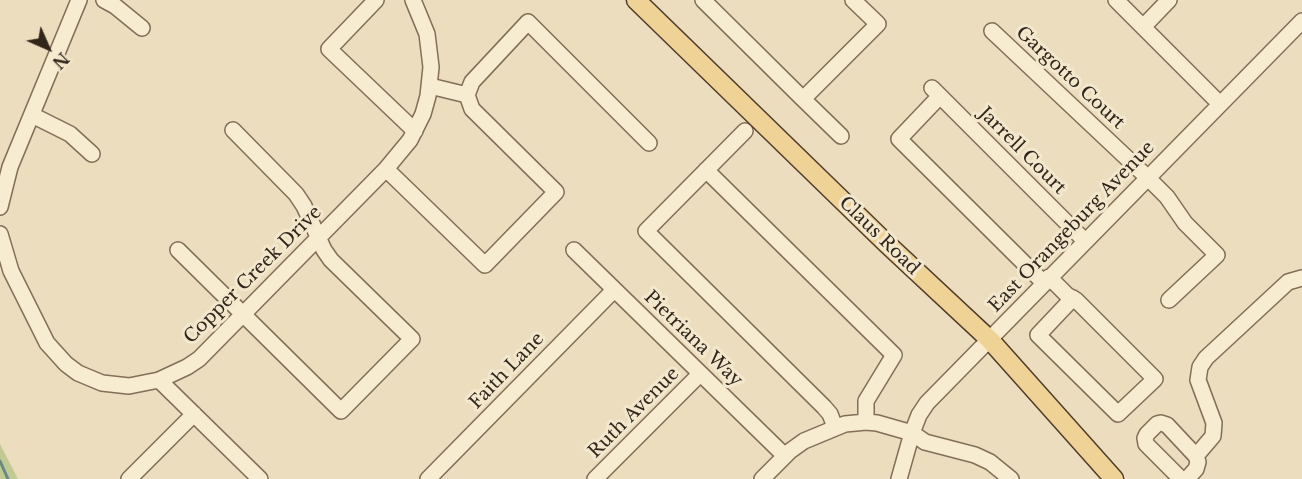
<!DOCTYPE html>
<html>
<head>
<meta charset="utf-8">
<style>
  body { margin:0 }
  #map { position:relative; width:1302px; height:479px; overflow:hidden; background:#ebddbd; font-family:"Libre Baskerville",serif }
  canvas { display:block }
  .north { position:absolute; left:18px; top:18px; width:60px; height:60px; -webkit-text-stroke:4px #f3e8cd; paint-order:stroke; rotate:135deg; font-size:16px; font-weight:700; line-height:24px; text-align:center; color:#32261b }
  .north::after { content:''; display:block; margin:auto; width:21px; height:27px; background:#32261b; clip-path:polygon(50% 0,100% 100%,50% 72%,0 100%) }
</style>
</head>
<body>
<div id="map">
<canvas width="1302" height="479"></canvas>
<div class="north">N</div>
</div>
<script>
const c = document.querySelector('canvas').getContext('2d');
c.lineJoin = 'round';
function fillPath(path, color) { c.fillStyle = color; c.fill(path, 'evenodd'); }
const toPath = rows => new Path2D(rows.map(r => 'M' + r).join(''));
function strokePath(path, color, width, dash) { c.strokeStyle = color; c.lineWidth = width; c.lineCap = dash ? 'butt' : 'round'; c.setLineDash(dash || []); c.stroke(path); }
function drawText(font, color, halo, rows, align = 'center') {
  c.font = font + ' "Libre Baskerville",serif'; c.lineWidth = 6; c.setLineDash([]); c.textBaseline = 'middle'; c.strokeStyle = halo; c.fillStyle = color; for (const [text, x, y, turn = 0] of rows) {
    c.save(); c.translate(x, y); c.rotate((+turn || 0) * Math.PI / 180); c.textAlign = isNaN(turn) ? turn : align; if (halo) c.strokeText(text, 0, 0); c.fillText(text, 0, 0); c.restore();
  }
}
fillPath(toPath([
  [0,444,18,479,0,479]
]), '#c3c992');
strokePath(toPath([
  [0,461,8,479]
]), '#698a81', 3);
const minor = toPath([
  [104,0,115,6,142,28],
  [376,0,329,49,415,131],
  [703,0,803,99,878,24,853,0],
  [1116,0,1220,104],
  [1143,27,1169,0],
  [992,31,1147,177,1167,197,1185,223,1217,255,1169,300],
  [430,86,467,95],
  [932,88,1085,241],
  [939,97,899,139,1044,283],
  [803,99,841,136],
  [32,115,70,134,92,154],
  [745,131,646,231,824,407,830,414,835,427],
  [386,169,485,265,556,192,472,109,467,95,472,82,528,22,649,143],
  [706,170,894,355,866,401,866,422],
  [0,207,10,167,79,0],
  [0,234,11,271,47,343,66,364,78,373,102,383,129,386,159,380,187,367,199,359,386,169,410,140,423,114,428,96,431,67,427,34,413,0],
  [178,250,341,411,412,339,331,260,324,250,304,206,296,194,233,130],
  [574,250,785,456],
  [1049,277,1067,295,1076,300,1155,379,1118,414,1038,335,1073,298],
  [159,380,260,479],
  [1196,456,1213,436,1214,423,1198,380,1200,367,1206,358,1288,282,1302,278],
  [129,479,194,414],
  [428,479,614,290],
  [595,479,700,374],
  [762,479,790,451,804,441,845,424,866,422,877,423,912,433,925,442,975,455,990,462,1011,479],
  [899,479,912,433,919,415,927,403,1302,21],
  [1181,479,1146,444,1145,438,1147,434,1157,424,1161,423,1167,425,1196,456,1198,462,1196,469,1187,479]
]);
const major = toPath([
  [636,0,886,243,990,340,1114,479]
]);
strokePath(minor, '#836e57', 18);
strokePath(major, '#503c2c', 21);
strokePath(minor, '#f7ebd0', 15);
strokePath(major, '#efd295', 18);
drawText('18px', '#32261b', '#f3e8cd', [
  ["Gargotto Court",1070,78,43],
  ["Jarrell Court",1022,151,45],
  ["East Orangeburg Avenue",1072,227,-46],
  ["Claus Road",879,236,44],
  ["Copper Creek Drive",253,275,-45],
  ["Pietriana Way",693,339,44],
  ["Faith Lane",507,371,-46],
  ["Ruth Avenue",634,413,-45]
]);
</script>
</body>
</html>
